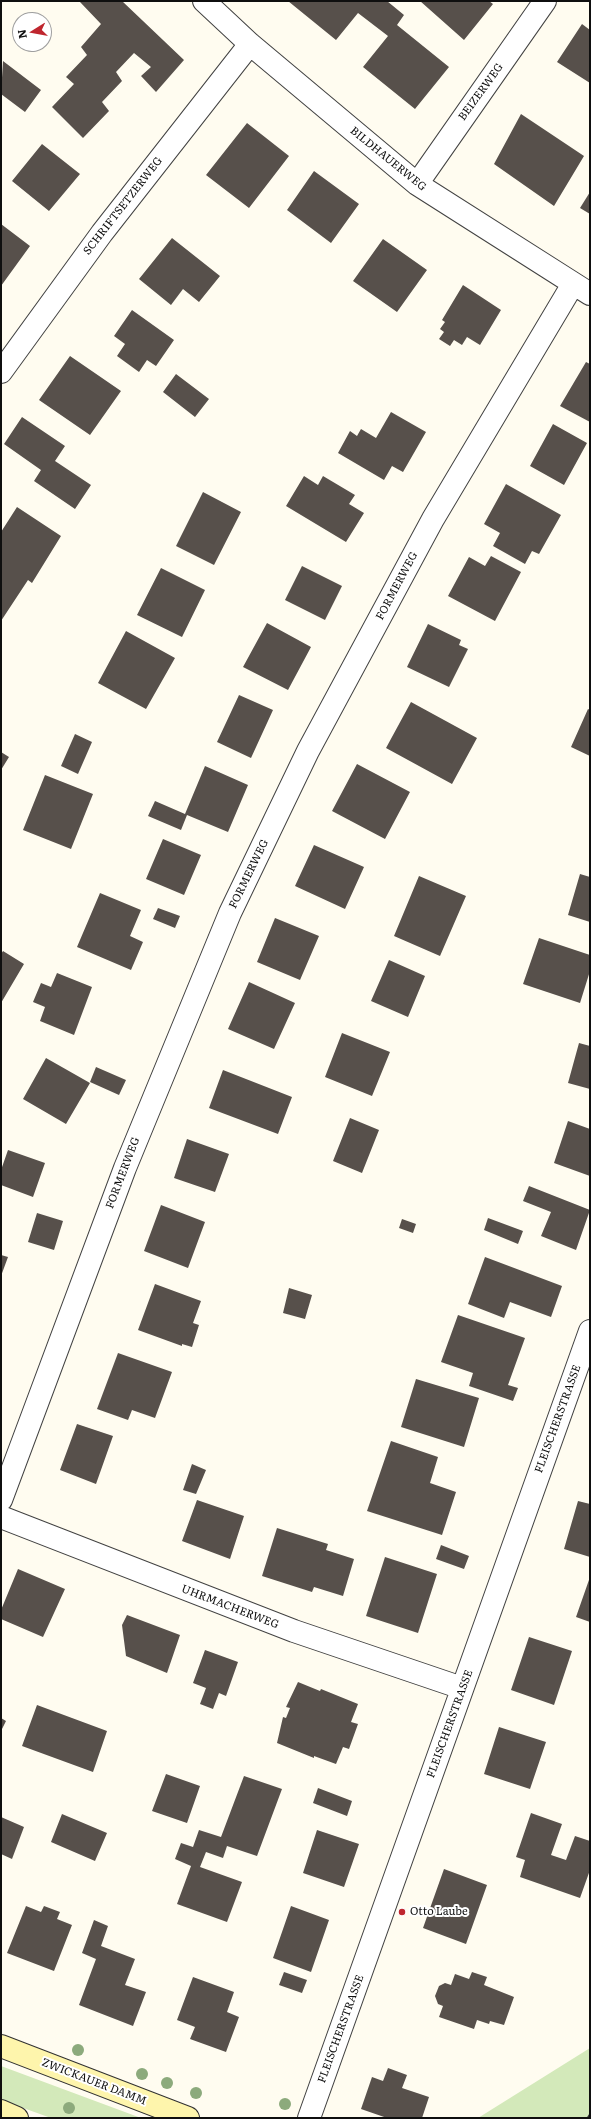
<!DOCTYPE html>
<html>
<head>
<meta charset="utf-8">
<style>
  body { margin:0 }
  #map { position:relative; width:591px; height:2119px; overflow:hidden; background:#fffcf0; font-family:Literata,serif }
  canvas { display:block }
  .frame { position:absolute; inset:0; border:2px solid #0f0f0f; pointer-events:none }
  .north { position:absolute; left:12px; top:12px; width:40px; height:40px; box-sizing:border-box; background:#fff; border:1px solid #9f9f9f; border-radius:50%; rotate:259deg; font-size:11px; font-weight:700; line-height:16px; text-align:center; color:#0f0f0f }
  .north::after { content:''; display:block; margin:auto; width:14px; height:18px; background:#bf262e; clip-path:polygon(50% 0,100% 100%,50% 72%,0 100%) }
</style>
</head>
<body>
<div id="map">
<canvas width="591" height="2119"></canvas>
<div class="frame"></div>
<div class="north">N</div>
</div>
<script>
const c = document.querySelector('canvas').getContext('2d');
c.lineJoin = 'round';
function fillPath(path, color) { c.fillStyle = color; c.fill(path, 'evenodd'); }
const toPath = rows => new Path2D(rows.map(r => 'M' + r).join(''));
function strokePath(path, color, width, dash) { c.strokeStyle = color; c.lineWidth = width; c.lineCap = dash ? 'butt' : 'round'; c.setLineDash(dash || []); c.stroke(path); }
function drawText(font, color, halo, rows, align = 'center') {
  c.font = font + ' Literata,serif'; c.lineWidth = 4; c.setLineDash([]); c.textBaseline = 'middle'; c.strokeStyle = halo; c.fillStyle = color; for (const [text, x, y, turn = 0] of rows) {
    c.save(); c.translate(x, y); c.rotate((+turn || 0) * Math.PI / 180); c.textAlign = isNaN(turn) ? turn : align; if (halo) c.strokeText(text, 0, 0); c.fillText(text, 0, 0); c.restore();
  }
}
fillPath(toPath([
  [590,2048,590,2118,478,2118],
  [1,2066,141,2118,51,2118,1,2100]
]), '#d3e9ba');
fillPath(toPath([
  [81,1,122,1,184,60,156,92,141,76,151,67,134,53,116,72,122,81,102,102,109,111,83,138,52,107,74,84,66,77,87,55,81,47,101,24,80,2],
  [288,1,387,1,404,15,397,25,449,67,415,109,363,67,388,36,358,13,336,40],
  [420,1,489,1,493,4,464,40],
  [582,24,590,30,590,83,557,62],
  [3,61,41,90,25,112,1,94],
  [521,114,584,156,554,206,494,164],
  [247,123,289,156,249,208,206,175],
  [42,144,80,174,49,211,12,181],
  [314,171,359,204,331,243,287,210],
  [590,192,590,214,580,208],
  [1,224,30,246,1,286],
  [172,238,220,276,199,302,183,289,171,305,139,279],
  [383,239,427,270,397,312,353,281],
  [463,285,501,310,480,345,467,337,462,345,454,340,450,346,439,339,444,332,440,329,445,322,442,320],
  [132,310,174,340,156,366,147,360,139,372,117,356,125,344,114,336],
  [70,356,121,391,90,435,39,400],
  [586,362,590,364,590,422,560,406],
  [176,374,209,399,195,417,163,392],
  [391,412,426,432,403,472,392,466,384,480,338,453,350,431,357,436,361,429,376,438],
  [22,417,65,446,55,461,91,485,75,509,34,481,41,470,4,444],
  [553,424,587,443,564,485,530,466],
  [304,476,318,485,323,476,355,495,349,504,364,513,346,542,286,506],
  [506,484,561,515,539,554,532,551,525,564,493,546,500,533,484,524],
  [203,492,241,512,214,565,176,546],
  [17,507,61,536,32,583,28,580,1,621,1,532],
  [491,556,521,572,495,621,448,596,469,557,485,566],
  [302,566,342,586,325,620,285,600],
  [161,568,205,590,182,637,137,615],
  [267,623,311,647,288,690,243,667],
  [428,624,461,640,459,645,468,649,449,687,407,667],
  [126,631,175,658,146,709,98,683],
  [239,695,273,710,251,758,217,742],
  [411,702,477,738,452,784,386,748],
  [588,709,590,710,590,756,571,747],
  [75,734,92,742,78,774,61,766],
  [1,752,9,757,1,770],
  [357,764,410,792,385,839,332,811],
  [205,766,248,785,228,832,187,815,181,830,148,816,155,801,185,814],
  [45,775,93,794,71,849,23,830],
  [163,839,201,855,184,895,146,879],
  [314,845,364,867,345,909,295,886],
  [580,874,590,877,590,922,568,915],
  [419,876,466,896,440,956,394,936],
  [100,893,141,910,130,936,143,942,131,970,77,947],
  [158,908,180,916,175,928,153,919],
  [275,918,319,936,300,980,257,962],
  [539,938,590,955,590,971,580,1003,523,984],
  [3,951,24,964,1,1003,1,954],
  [389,960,425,976,408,1017,371,1001],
  [57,973,92,987,74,1035,40,1021,45,1007,33,1002,41,983,51,987],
  [249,982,295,1003,274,1049,228,1029],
  [342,1033,390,1052,372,1096,325,1077],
  [579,1043,590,1046,590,1089,568,1083],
  [46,1058,90,1083,66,1124,23,1099],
  [96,1067,126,1080,119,1095,90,1082],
  [223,1070,292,1097,278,1134,209,1108],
  [350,1118,379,1130,362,1173,333,1161],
  [568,1121,590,1129,590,1176,554,1163],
  [187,1139,229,1154,215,1192,174,1178],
  [8,1150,45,1163,33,1197,1,1185,1,1170],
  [529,1186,590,1210,576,1250,541,1236,551,1212,523,1201],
  [161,1205,205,1222,188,1268,144,1251],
  [37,1213,63,1221,54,1250,28,1242],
  [488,1218,523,1231,518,1244,484,1230],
  [402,1219,416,1224,413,1233,399,1228],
  [1,1255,8,1257,1,1276],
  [485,1257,562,1286,551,1317,510,1302,504,1318,468,1304],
  [155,1284,201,1301,193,1323,199,1325,192,1347,182,1344,182,1346,138,1330],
  [289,1288,312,1295,305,1319,283,1313],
  [458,1315,525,1338,508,1385,518,1388,513,1401,469,1386,473,1373,441,1362],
  [118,1353,172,1372,155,1418,132,1410,128,1420,97,1409],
  [416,1379,479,1398,464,1447,401,1427],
  [77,1424,113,1436,96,1484,60,1470],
  [391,1441,438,1457,430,1483,456,1492,442,1535,367,1511],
  [192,1464,206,1470,196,1494,183,1490],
  [197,1500,244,1516,230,1559,182,1541],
  [578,1501,590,1504,590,1557,564,1549],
  [277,1528,328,1544,326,1550,354,1559,343,1596,314,1587,312,1592,262,1576],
  [441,1545,469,1556,464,1569,436,1559],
  [385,1557,437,1574,418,1633,366,1616],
  [18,1569,65,1589,43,1637,1,1619,1,1610],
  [590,1577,590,1622,576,1617],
  [127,1615,180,1635,167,1673,126,1656,122,1625],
  [529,1637,572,1651,554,1705,511,1690],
  [205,1650,238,1662,226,1696,219,1693,213,1709,200,1704,206,1688,193,1683],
  [298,1682,320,1691,321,1689,358,1704,351,1722,358,1724,349,1749,343,1747,336,1764,314,1756,314,1758,277,1743,283,1717,286,1718,290,1708,286,1707],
  [37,1705,107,1731,93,1772,22,1746],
  [1,1718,6,1721,1,1731],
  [499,1727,546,1742,530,1789,484,1774],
  [166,1774,200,1786,187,1823,152,1811],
  [244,1776,282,1789,257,1856,227,1846,223,1858,206,1852,200,1867,242,1882,227,1922,177,1904,191,1866,175,1859,181,1843,193,1847,199,1830,221,1837],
  [318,1788,352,1801,347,1816,313,1803],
  [531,1813,562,1824,551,1855,566,1860,575,1836,590,1841,590,1870,580,1898,520,1877,525,1860,516,1857],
  [62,1814,107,1833,95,1861,51,1842],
  [1,1817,24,1827,12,1859,1,1854],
  [317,1830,359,1844,344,1887,303,1873],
  [444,1869,487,1885,466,1944,423,1928],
  [26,1906,41,1912,44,1906,60,1912,57,1919,72,1925,54,1971,7,1953],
  [291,1906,329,1920,311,1972,273,1958],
  [94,1920,108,1926,101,1946,135,1959,125,1985,146,1992,133,2026,79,2005,96,1959,82,1953],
  [284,1972,307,1980,302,1993,279,1985],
  [472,1972,487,1977,484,1985,514,1997,504,2025,490,2021,489,2024,477,2020,474,2029,439,2017,443,2006,438,2004,435,1996,439,1986,445,1983,451,1985,455,1974,469,1979],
  [193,1977,234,1992,227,2012,239,2017,226,2052,190,2039,195,2027,177,2020],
  [388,2068,407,2075,402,2088,429,2097,422,2118,387,2118,361,2109,372,2077,383,2081]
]), '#57504b');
const street = toPath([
  [204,1,250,44,417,184,590,294],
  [417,184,545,1],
  [1,372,102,233,250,44],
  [1,1500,125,1168,230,913,308,751,433,519,573,284],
  [1,1517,294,1631,462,1688],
  [309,2118,590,1331]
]);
const secondary = toPath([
  [1,2046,188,2118],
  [1,2111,17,2118]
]);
strokePath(street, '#424242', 24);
strokePath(secondary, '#313131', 24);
strokePath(toPath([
  [588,2118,590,2115]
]), '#313131', 2.5, [4, 2]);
strokePath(street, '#fff', 22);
strokePath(secondary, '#fef5ac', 22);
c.fillStyle = '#8caa7c';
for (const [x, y] of [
  [78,2050],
  [142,2074],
  [167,2083],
  [196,2093],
  [285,2104],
  [69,2108]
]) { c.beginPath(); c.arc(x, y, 6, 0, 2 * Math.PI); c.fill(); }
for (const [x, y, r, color] of [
  [402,1912,4,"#bf262e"]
]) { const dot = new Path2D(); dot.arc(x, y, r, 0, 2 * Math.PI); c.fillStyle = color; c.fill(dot); strokePath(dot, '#fff', 1.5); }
drawText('11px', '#0f0f0f', '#fff', [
  ["BEIZERWEG",481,92,-54],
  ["BILDHAUERWEG",388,159,39],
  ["SCHRIFTSETZERWEG",123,206,-52],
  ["FORMERWEG",397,586,-62],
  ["FORMERWEG",249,874,-64],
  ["FORMERWEG",123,1173,-69],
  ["FLEISCHERSTRASSE",558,1419,-70],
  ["UHRMACHERWEG",230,1607,21],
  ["FLEISCHERSTRASSE",450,1724,-70],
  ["FLEISCHERSTRASSE",341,2029,-70],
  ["ZWICKAUER DAMM",94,2082,21]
]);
drawText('11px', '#0f0f0f', '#fff', [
  ["Otto Laube",410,1912]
], 'left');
</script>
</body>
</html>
